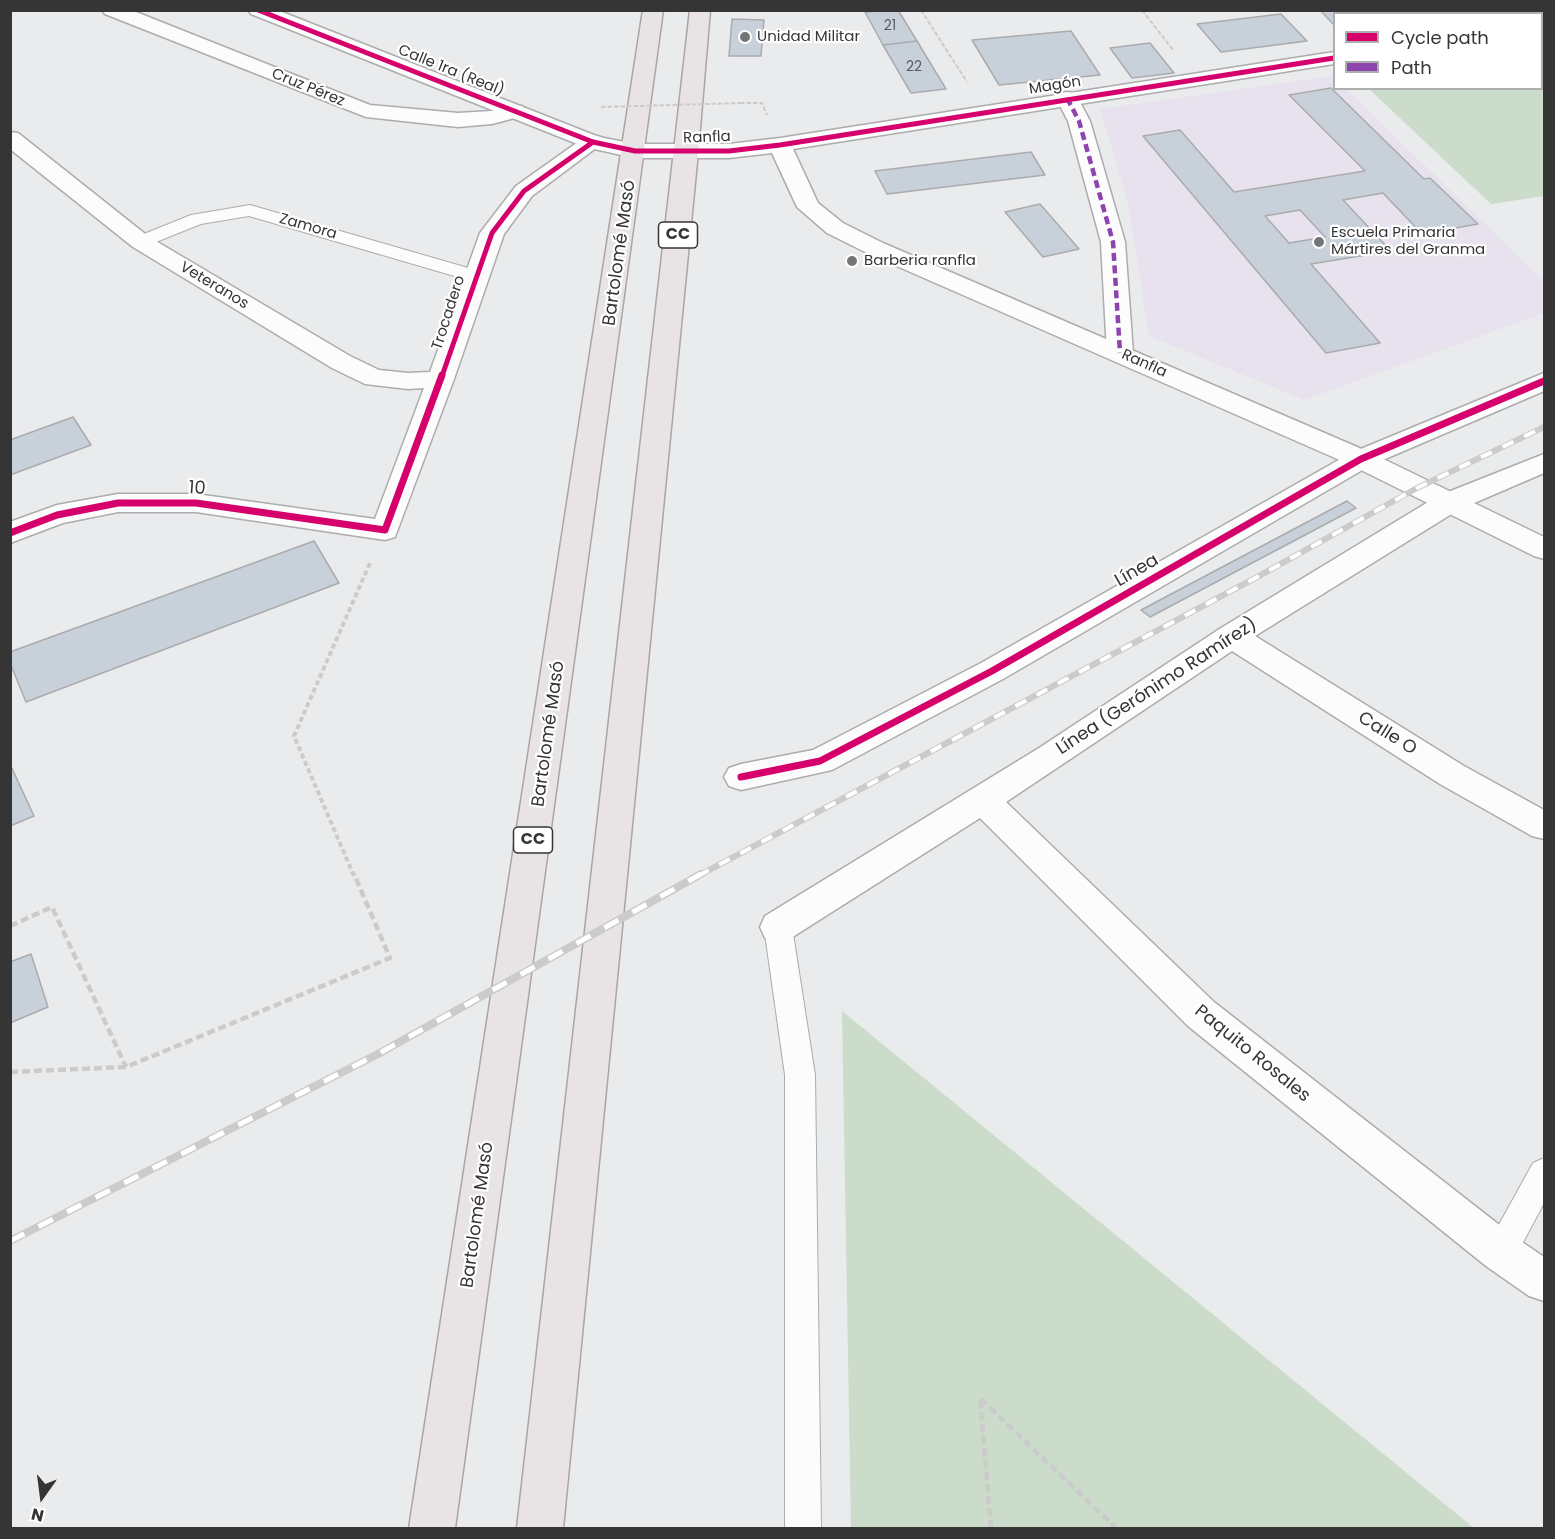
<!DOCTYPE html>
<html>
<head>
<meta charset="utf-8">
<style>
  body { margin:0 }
  #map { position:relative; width:1555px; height:1539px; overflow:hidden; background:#eaebec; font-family:Poppins,sans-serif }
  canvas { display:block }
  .frame { position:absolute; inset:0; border:12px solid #353536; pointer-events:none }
  .legend { position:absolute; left:1333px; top:12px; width:210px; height:78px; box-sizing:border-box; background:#fff; border:2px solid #aeaeaf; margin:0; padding:8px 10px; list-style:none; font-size:18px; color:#353536 }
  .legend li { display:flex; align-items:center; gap:12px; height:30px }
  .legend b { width:30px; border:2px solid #aeaeaf }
  .north { position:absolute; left:12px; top:1467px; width:60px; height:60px; -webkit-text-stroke:4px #fff; paint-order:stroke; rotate:194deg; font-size:16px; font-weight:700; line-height:24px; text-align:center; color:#353536 }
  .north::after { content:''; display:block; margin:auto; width:21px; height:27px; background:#353536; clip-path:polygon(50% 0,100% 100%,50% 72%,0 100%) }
</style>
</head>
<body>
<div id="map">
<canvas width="1555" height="1539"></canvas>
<div class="frame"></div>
<ul class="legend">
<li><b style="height:8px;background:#d6006c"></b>Cycle path</li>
<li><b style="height:8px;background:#8e44ad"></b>Path</li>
</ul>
<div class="north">N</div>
</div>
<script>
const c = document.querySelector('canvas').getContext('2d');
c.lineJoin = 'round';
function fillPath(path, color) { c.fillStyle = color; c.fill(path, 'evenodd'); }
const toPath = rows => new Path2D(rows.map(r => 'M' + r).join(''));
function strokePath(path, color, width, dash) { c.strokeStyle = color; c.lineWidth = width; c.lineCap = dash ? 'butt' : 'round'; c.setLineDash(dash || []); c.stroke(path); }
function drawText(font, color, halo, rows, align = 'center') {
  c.font = font + ' Poppins,sans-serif'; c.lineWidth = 4.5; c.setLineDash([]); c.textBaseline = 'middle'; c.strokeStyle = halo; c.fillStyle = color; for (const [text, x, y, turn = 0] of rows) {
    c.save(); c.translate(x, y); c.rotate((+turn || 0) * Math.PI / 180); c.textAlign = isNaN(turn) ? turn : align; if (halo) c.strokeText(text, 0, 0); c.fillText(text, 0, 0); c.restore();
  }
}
fillPath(toPath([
  [1333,76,1334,88,1346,89,1544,281,1544,313,1304,400,1149,336,1128,204,1100,109]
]), '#e8e2ee');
fillPath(toPath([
  [1544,47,1544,196,1491,204,1369,89,1542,88,1542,48],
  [842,1011,1474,1528,851,1528]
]), '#cbdcca');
const building = toPath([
  [898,10,917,41,883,45,865,12,898,10],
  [1320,10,1355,10,1358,14,1334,14,1334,25,1320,10],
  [1379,10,1458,10,1461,14,1382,14,1379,10],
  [1281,14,1307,41,1221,52,1197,24,1281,14],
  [732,19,764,20,761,56,729,56,732,19],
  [1071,31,1100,75,999,85,972,40,1071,31],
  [917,41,946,89,911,93,883,45,917,41],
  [1150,43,1174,73,1132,78,1110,48,1150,43],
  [1331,88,1424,179,1430,178,1478,224,1422,234,1383,193,1343,200,1391,251,1311,264,1380,343,1326,353,1143,136,1180,130,1234,192,1365,171,1289,95,1331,88],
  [1300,210,1325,237,1289,243,1265,216,1300,210],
  [1031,152,1045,175,887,194,875,171,1031,152],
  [1040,204,1079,249,1043,257,1005,212,1040,204],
  [73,417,91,445,10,475,10,440,73,417],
  [1347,501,1356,508,1150,617,1141,610,1347,501],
  [314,541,339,583,26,702,10,663,10,652,314,541],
  [10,764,34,816,10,826,10,764],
  [31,954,48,1007,10,1023,10,962,31,954]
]);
fillPath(building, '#c8d1da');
strokePath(building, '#aaabac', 1.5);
const service = toPath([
  [250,205,482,272,484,276,482,280,468,280,249,216,201,224,141,248,132,242,134,238,191,215,250,205],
  [778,915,788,919,792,927,815,1075,821,1528,785,1528,785,1075,764,927,768,919,778,915],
  [1544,1158,1544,1203,1512,1263,1501,1268,1490,1263,1485,1252,1490,1241,1533,1163,1544,1158]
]);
const minor = toPath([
  [102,10,131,10,370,105,458,113,491,111,514,105,522,106,525,111,522,116,492,124,458,127,366,117,105,14,102,10],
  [1067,92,1075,93,1090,121,1125,242,1133,353,1129,359,1120,361,1111,359,1107,353,1101,242,1068,121,1056,98,1059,93,1067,92],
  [10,132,18,133,149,237,350,356,379,370,408,373,430,372,480,233,516,186,585,137,593,135,601,137,604,142,532,196,504,234,454,379,395,537,385,540,196,512,118,512,63,523,10,543,10,522,57,505,118,494,196,494,375,519,424,388,408,389,365,384,332,368,133,247,10,149,10,132],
  [1544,373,1544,391,1371,465,1003,679,832,770,741,790,729,786,724,777,729,768,741,764,813,750,981,663,1351,453,1544,373],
  [1544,454,1544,473,1458,510,1255,636,1464,766,1544,810,1544,839,1532,836,1440,784,1232,651,1006,802,1214,1002,1516,1238,1544,1257,1544,1301,1529,1296,1486,1266,1188,1026,980,818,791,938,778,942,765,938,760,927,765,916,1039,748,1221,628,1438,496,1544,454]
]);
const tertiary = toPath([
  [248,10,277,10,599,137,635,144,729,144,780,138,1334,52,1334,64,793,149,818,203,843,223,883,243,1371,453,1544,537,1544,559,1534,556,1351,465,867,253,827,233,797,207,772,153,729,158,635,158,585,147,251,14,248,10],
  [1542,20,1544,20,1544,32,1542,32,1542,20]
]);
const primary = toPath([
  [643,10,663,10,455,1528,409,1528,643,10],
  [690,10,710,10,698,152,563,1528,517,1528,690,10]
]);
strokePath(service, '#abacad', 2);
strokePath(minor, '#abacad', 3);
strokePath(tertiary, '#abacad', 3);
strokePath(primary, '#ada4a3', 3);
strokePath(toPath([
  [921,10,967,82],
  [1142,10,1173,50],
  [740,103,762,103,767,115]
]), '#cbcbcb', 2, [4.5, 2]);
strokePath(toPath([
  [354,876,294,736,370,563]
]), '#cbcbcb', 4, [5, 3]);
strokePath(toPath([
  [10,926,52,907,126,1067],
  [10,1072,126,1067,390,958,354,874],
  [991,1528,980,1398,1116,1528]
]), '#cbcbcb', 4.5, [8, 4]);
fillPath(service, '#fcfcfc');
fillPath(minor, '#fcfcfc');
fillPath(tertiary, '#fcfcfc');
fillPath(primary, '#e8e3e4');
const railFar1 = toPath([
  [698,876,1259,576,1417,488,1544,427]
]);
const rail = toPath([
  [10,1241,378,1054,701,874]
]);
strokePath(railFar1, '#cbcbcb', 6);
strokePath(rail, '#cbcbcb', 8);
strokePath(railFar1, '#fff', 4, [12]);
strokePath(rail, '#fff', 5, [16]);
strokePath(toPath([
  [601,107,740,103]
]), '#cbcbcb', 2, [4.5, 2]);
strokePath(toPath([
  [1067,98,1079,121,1113,242,1120,353]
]), '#8e44ad', 4.5, [8, 4.5]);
strokePath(toPath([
  [258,10,593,142,635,151,729,151,780,145,1334,58],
  [442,376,492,233,524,191,593,142]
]), '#d6006c', 5);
strokePath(toPath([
  [10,533,57,515,118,503,196,503,385,530,442,375],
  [741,777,820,761,992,671,1361,459,1544,381]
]), '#d6006c', 7);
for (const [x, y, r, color] of [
  [745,37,6,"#747576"],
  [1319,242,6,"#747576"],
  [852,261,6,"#747576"]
]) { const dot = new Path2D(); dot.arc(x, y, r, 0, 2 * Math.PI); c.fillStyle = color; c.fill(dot); strokePath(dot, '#fff', 2); }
drawText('14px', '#5a5c5f', null, [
  ["21",890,26],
  ["22",914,67]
]);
drawText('15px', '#353536', '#fff', [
  ["Unidad Militar",757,37],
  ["Escuela Primaria",1331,233],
  ["Mártires del Granma",1331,250],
  ["Barberia ranfla",864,261]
], 'left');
drawText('15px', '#353536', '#fff', [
  ["Calle 1ra (Real)",451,71,22],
  ["Magón",1055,86,-9],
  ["Cruz Pérez",308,88,22],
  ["Ranfla",707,138,-2],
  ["Zamora",308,227,16],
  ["Veteranos",214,286,31],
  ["Trocadero",449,313,-72],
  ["Ranfla",1144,364,24]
]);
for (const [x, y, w] of [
  [678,235,39],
  [533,840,39]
]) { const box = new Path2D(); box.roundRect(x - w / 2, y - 13, w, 26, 4.5); c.fillStyle = '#fff'; c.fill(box); strokePath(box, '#353536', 1.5); }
drawText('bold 16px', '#353536', null, [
  ["CC",678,235],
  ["CC",533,840]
]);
drawText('18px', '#353536', '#fff', [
  ["Bartolomé Masó",620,253,-82],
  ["10",197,489,4],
  ["Línea",1137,571,-30],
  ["Línea (Gerónimo Ramírez)",1157,687,-33],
  ["Bartolomé Masó",549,734,-82],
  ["Calle O",1387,734,32],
  ["Paquito Rosales",1252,1054,39],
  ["Bartolomé Masó",478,1215,-82]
]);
</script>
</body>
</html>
